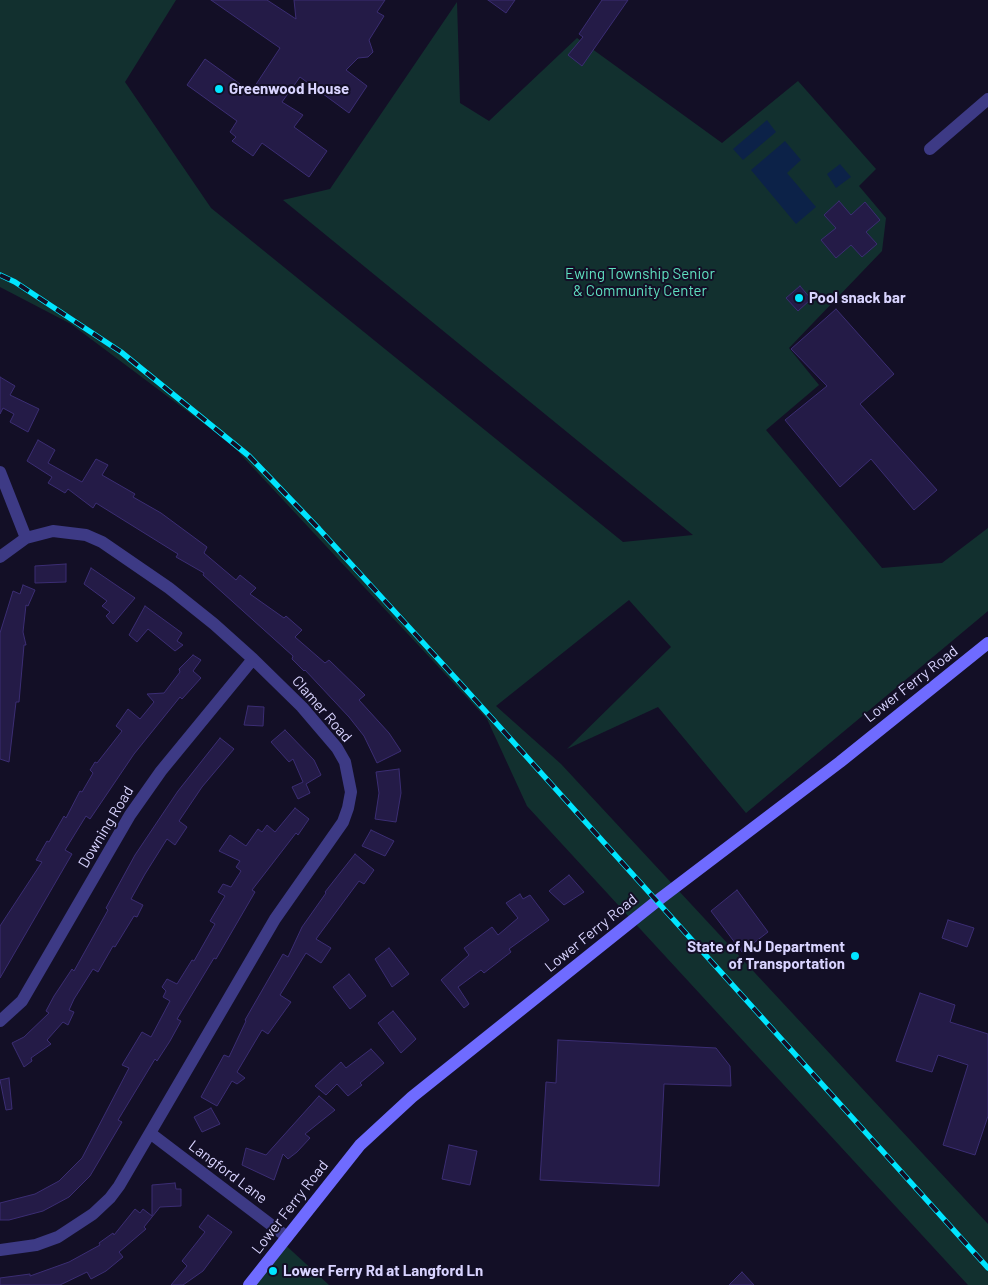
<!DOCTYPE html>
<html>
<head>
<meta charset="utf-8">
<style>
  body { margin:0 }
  canvas { display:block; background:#130f26 }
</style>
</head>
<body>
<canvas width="988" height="1285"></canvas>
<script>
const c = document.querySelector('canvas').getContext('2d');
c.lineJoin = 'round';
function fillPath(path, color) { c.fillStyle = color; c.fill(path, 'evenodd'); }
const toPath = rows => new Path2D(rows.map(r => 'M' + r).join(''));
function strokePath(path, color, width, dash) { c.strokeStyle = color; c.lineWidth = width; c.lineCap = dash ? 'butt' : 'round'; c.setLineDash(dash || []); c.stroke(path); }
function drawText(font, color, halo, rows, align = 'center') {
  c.font = font + ' Barlow,sans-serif'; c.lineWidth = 4; c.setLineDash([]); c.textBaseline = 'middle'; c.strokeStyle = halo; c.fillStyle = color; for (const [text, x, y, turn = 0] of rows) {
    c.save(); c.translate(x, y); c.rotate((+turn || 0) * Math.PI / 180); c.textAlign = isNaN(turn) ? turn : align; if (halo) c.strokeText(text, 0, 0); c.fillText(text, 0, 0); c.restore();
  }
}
fillPath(toPath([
  [0,0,176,0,125,82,211,208,623,542,693,535,283,200,330,189,457,2,460,103,489,121,577,38,722,143,798,81,876,169,859,186,886,218,882,251,789,348,819,385,766,430,882,568,942,563,988,528,988,611,746,813,658,707,567,749,671,647,629,600,496,706,561,764,988,1224,988,1285,968,1285,527,806,487,719,231,444,71,324,0,287],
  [281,1241,329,1285,248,1285]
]), '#12302f');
fillPath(toPath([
  [767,120,776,132,743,160,733,149],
  [785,141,801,160,787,173,816,207,796,224,751,170],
  [840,164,851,177,836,188,827,174]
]), '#0c2248');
const building = toPath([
  [211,0,267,0,296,19,294,0,385,0,377,12,384,16,369,40,373,52,368,57,358,58,346,70,367,86,349,113,300,77,282,102,303,115,294,127,327,151,309,177,262,143,253,156,232,141,236,137,230,132,237,121,187,85,205,59,251,92,280,48,211,0],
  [488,0,515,0,506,13,488,0],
  [602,0,628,0,582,66,568,55,583,37,579,34,602,0],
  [839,201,851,215,865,202,880,220,866,232,877,244,862,257,851,245,836,258,821,240,836,228,824,215,839,201],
  [800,286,811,299,798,311,786,298,800,286],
  [836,309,894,374,860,404,937,490,914,510,871,459,840,487,785,420,827,386,791,349,836,309],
  [0,377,15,386,10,395,39,409,28,432,10,422,14,414,3,408,0,414,0,377],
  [38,440,55,450,48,463,82,482,96,459,108,465,102,475,135,494,133,497,161,513,207,547,204,553,236,580,240,575,256,588,250,594,284,618,286,616,302,630,295,637,325,663,329,660,365,695,359,700,389,733,401,751,377,763,364,736,349,717,305,670,304,671,292,659,293,656,203,575,204,573,176,557,178,554,96,503,93,508,68,489,65,493,48,483,52,477,27,461,38,440],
  [66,564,66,582,35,583,35,566,66,564],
  [91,568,135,598,113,624,106,616,110,612,102,606,107,601,84,584,91,568],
  [23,585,35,590,28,606,26,605,23,632,26,645,24,645,19,702,16,702,9,762,0,759,0,633,13,591,20,594,23,585],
  [145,606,182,633,177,641,183,645,175,651,148,629,137,642,129,635,145,606],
  [193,655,201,660,193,671,201,678,182,699,180,697,134,754,90,819,86,816,65,850,72,854,0,978,0,926,42,862,36,860,47,841,49,842,64,816,66,818,80,791,82,792,93,773,90,770,95,762,97,763,122,731,116,726,128,709,140,719,154,702,147,694,164,693,180,672,179,669,193,655],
  [248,706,264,707,263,726,244,725,248,706],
  [285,730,314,760,321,775,306,784,310,793,298,799,292,787,303,782,293,759,289,762,271,742,285,730],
  [220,738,234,749,202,787,179,821,187,827,175,845,167,839,145,874,131,899,143,905,137,917,134,916,115,947,113,946,98,972,93,969,74,999,69,1010,74,1012,68,1025,63,1022,47,1040,51,1044,31,1058,32,1061,24,1067,12,1043,24,1037,49,1013,46,1011,54,996,72,969,74,971,108,910,106,908,135,855,178,791,220,738],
  [399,769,401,793,396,822,375,819,379,793,376,772,399,769],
  [295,808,309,819,298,835,296,833,252,890,255,892,216,959,214,958,177,1019,181,1021,170,1041,157,1061,155,1059,118,1120,122,1122,90,1176,69,1197,43,1211,9,1220,0,1220,0,1203,35,1194,59,1181,82,1158,129,1068,122,1065,142,1032,151,1037,170,1001,163,997,166,991,162,987,167,979,177,984,192,960,194,961,215,924,210,921,225,896,218,892,223,884,231,887,241,871,236,867,240,861,219,851,230,835,246,846,258,829,262,832,267,825,275,832,295,808],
  [371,830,394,841,385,856,362,846,371,830],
  [355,854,374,870,364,884,359,881,316,939,331,948,321,963,306,953,280,995,291,1002,268,1034,262,1030,237,1072,245,1078,237,1084,232,1081,217,1106,201,1097,224,1055,229,1057,246,1021,245,1020,283,954,288,957,302,927,326,893,325,892,355,854],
  [569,875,584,892,564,905,549,891,569,875],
  [737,890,768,932,742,952,711,911,737,890],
  [520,894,523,899,530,895,549,920,509,949,511,952,484,973,481,970,458,987,469,1004,464,1008,441,980,469,955,464,948,492,927,498,935,518,918,506,903,520,894],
  [948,920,974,928,967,947,942,938,948,920],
  [389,948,409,974,392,987,375,959,389,948],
  [349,974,366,996,350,1009,333,987,349,974],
  [920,993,955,1005,950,1022,988,1034,988,1116,975,1155,943,1145,968,1065,938,1055,932,1072,896,1061,920,993],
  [393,1011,416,1039,401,1053,378,1023,393,1011],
  [558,1040,716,1048,730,1066,731,1086,664,1084,659,1186,540,1180,546,1082,556,1083,558,1040],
  [371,1049,384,1063,360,1083,362,1085,348,1096,337,1084,326,1095,315,1086,341,1062,346,1068,371,1049],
  [9,1078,12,1109,6,1110,0,1080,9,1078],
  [319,1096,335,1110,305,1134,310,1138,297,1152,288,1159,283,1154,274,1180,242,1165,246,1148,266,1155,319,1096],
  [211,1108,220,1124,202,1132,194,1117,211,1108],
  [449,1145,477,1151,470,1185,442,1179,449,1145],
  [175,1183,176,1189,181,1189,181,1206,160,1207,144,1227,146,1229,119,1252,123,1257,106,1271,91,1279,87,1272,60,1285,0,1285,0,1278,30,1274,30,1276,69,1262,100,1245,99,1243,113,1233,114,1235,135,1209,140,1213,143,1209,152,1216,152,1185,175,1183],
  [208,1215,232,1232,203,1271,183,1285,171,1285,187,1266,182,1261,205,1232,199,1227,208,1215],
  [742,1272,754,1285,729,1285,742,1272]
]);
fillPath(building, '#241b47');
strokePath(building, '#3b2d73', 1);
strokePath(toPath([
  [930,149,988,99],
  [0,472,26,538],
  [0,557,26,538,53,531,86,535,102,542,169,588,214,624,253,659,302,707,337,748,345,762,351,792,348,808,343,822,275,919,119,1186,110,1198,93,1214,58,1237,36,1245,0,1250],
  [0,1021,22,1001,130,815,161,771,253,659],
  [150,1133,287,1237]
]), '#3d3a85', 12);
strokePath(toPath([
  [249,1285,360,1145,412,1097,657,901,840,762,988,643]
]), '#6f6bff', 12);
const rail = toPath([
  [0,275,15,282,121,352,249,456,319,529,460,683,988,1268]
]);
strokePath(rail, '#00e5ff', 5.5);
strokePath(rail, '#130f26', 4, [11]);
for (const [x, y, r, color] of [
  [219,89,5,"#00e5ff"],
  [799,298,5,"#00e5ff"],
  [855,956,5,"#00e5ff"],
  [273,1271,5,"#00e5ff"]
]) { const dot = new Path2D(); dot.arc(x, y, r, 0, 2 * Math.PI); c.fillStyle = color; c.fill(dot); strokePath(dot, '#130f26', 2); }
drawText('bold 15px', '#d9d4ff', '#130f26', [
  ["Greenwood House",229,89],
  ["Pool snack bar",809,298],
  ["State of NJ Department",845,947,"right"],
  ["of Transportation",845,964,"right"],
  ["Lower Ferry Rd at Langford Ln",283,1271]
], 'left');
drawText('15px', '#5fe0c0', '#130f26', [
  ["Ewing Township Senior",640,274],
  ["& Community Center",640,291]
]);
drawText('15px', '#d9d4ff', '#130f26', [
  ["Lower Ferry Road",911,684,-38],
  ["Clamer Road",322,709,49],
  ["Downing Road",106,827,-59],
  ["Lower Ferry Road",591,933,-39],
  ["Langford Lane",228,1172,37],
  ["Lower Ferry Road",290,1207,-52]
]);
</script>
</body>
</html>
